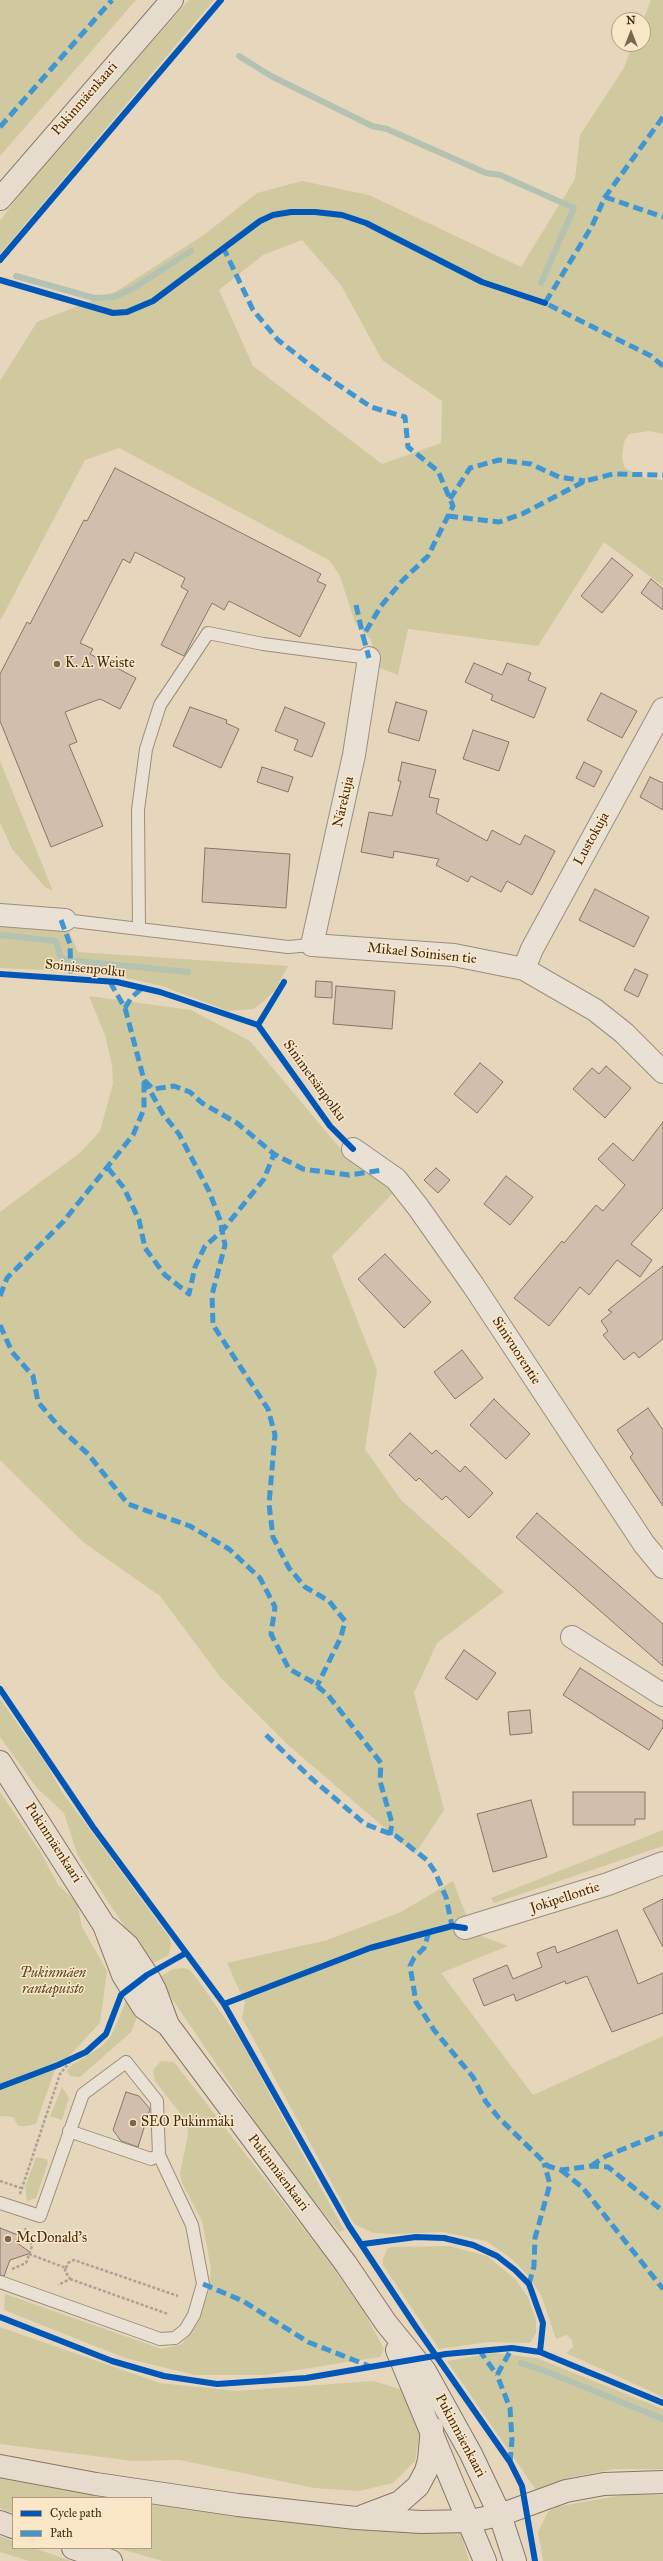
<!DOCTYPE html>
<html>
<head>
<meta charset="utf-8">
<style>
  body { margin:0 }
  #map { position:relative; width:663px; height:2561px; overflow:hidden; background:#e6d6bc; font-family:"IM FELL Great Primer",serif }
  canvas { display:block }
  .legend { position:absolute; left:12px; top:2497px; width:140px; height:52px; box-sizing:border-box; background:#fae7c8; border:1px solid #b19b7f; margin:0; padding:5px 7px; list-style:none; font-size:12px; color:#432a11 }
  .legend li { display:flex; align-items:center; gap:8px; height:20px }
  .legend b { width:20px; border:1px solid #b19b7f }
  .north { position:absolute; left:611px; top:12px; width:40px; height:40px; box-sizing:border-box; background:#fae7c8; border:1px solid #b19b7f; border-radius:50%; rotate:0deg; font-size:11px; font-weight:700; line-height:16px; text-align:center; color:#432a11 }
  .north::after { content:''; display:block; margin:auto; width:14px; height:18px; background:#7c664d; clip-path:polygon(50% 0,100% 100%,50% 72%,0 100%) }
</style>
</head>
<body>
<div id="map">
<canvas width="663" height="2561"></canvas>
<ul class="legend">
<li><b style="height:5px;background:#0057b8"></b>Cycle path</li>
<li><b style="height:5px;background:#4096d3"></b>Path</li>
</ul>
<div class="north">N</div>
</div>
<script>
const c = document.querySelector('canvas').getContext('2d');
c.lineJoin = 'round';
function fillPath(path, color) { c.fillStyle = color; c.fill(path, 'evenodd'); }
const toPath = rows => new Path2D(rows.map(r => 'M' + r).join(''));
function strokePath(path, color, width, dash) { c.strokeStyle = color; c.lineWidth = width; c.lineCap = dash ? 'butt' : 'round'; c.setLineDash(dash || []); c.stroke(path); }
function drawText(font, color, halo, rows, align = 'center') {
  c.font = font + ' "IM FELL Great Primer",serif'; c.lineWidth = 3; c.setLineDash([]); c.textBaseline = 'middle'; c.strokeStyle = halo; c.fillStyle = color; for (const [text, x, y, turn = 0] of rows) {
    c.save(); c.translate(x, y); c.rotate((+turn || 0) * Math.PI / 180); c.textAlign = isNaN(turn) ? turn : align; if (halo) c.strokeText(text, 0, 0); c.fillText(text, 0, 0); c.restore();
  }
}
fillPath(toPath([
  [0,0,136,0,0,156],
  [189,0,214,0,0,254,0,221,31,178],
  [651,0,663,0,663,434,649,431,629,434,624,442,622,458,625,468,646,478,663,480,663,586,604,542,538,646,408,629,398,675,377,667,371,640,355,623,340,576,329,560,119,448,85,460,0,621,0,381,37,322,117,291,205,234,257,193,302,181,369,195,521,267,575,179,580,135,624,68,633,44,643,44,643,20],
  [302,240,341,285,382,360,442,401,441,443,382,464,253,366,219,290,263,255],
  [0,761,53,891,45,887,12,849,0,822],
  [0,924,68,929,78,952,288,966,275,990,263,1002,253,1009,228,1011,162,986,131,979,85,972,0,968],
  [89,996,191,1010,250,1041,344,1153,372,1172,393,1193,332,1256,377,1370,365,1449,401,1500,504,1592,437,1643,414,1693,444,1810,415,1854,287,1744,221,1678,160,1596,83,1542,0,1460,0,1212,81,1152,100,1131,113,1084,112,1065,105,1035],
  [0,1699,46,1764,62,1792,169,1937,171,1943,169,1955,150,1965,78,1856,64,1813,37,1788,0,1737],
  [0,1792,40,1851,58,1885,77,1902,82,1927,107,1971,100,2023,54,2072,36,2124,26,2126,18,2126,13,2117,0,2116],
  [663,1830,663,1846,494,1903,491,1898],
  [453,1881,473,1933,508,1946,441,1973,533,2095,663,2036,663,2397,566,2353,573,2347,572,2340,567,2335,556,2339,542,2297,530,2278,512,2259,486,2241,443,2232,394,2234,373,2233,354,2224,242,2018,245,2003,227,1963,327,1940,401,1912],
  [184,1968,190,1970,200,1983,239,2038,344,2230,339,2232,282,2161,158,1978,173,1969],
  [127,1999,139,2012,131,2032,80,2077,70,2076,67,2071,69,2067,102,2046,111,2036],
  [161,2061,174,2062,324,2255,363,2310,384,2349,380,2357,265,2375,195,2375,125,2358,4,2310,5,2294,162,2349,182,2344,197,2324,209,2291,211,2268,202,2221,182,2183,180,2173,188,2135,187,2122,155,2081,153,2070],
  [62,2087,69,2098,62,2120,50,2116],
  [36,2157,46,2159,48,2162,36,2198,27,2201,25,2187],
  [449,2246,487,2256,515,2279,528,2297,536,2320,536,2333,530,2343,489,2342,439,2349,383,2265,383,2259,387,2249,392,2247],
  [0,2327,160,2383,236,2391,373,2381,403,2390,420,2431,415,2461,393,2483,359,2491,314,2488,180,2460,133,2461,0,2444],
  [494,2353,537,2358,663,2409,663,2469,614,2469,569,2478,536,2490,447,2361],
  [0,2477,148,2498,13,2498,13,2513,0,2508],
  [629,2494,663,2495,663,2561,543,2561,538,2532,548,2512,555,2507],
  [151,2498,458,2532,461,2533,469,2561,163,2561,117,2548,151,2548],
  [0,2536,13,2541,13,2548,34,2548,71,2561,29,2561,0,2552]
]), '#d0c99f');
strokePath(toPath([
  [239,56,271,76,372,126,387,129,486,173,500,175,574,208,541,283],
  [16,276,94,298,114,297,132,289,191,251],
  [0,935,56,941,60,956,67,960,188,972],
  [521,2363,545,2371,663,2419]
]), '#b3c2b1', 6);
const building = toPath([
  [115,468,321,574,317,581,326,585,300,637,229,601,224,610,212,603,184,656,161,645,188,591,181,587,185,578,135,552,130,563,123,559,80,643,93,649,90,654,136,678,120,709,100,699,65,712,77,742,69,745,103,826,51,847,0,721,0,674,27,622,30,624,84,520,87,521,115,468],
  [612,558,633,575,602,613,581,596,612,558],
  [651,579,663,589,663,610,641,593,651,579],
  [474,663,502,675,507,663,531,673,528,680,546,688,534,718,491,700,493,695,465,682,474,663],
  [601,693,637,711,622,738,587,720,601,693],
  [396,702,427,711,419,741,388,732,396,702],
  [190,707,227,720,226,723,239,729,221,768,173,746,190,707],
  [285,707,325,723,312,757,294,750,298,740,275,731,285,707],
  [473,730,509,742,499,771,463,759,473,730],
  [402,762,436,770,429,797,439,799,436,813,487,841,492,830,520,845,525,835,555,851,532,895,507,881,501,892,471,876,468,882,436,865,439,859,394,851,393,858,361,852,369,812,392,816,401,781,398,781,402,762],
  [584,762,602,771,594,787,576,778,584,762],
  [262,767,293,777,288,792,257,782,262,767],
  [650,777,663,783,663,810,640,797,650,777],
  [205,848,290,854,286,908,202,902,205,848],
  [595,889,649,917,634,947,579,920,595,889],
  [635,969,648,975,638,997,624,990,635,969],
  [316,981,332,982,332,998,315,997,316,981],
  [336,986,395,991,392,1029,333,1024,336,986],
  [480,1063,503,1082,477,1113,454,1094,480,1063],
  [606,1066,631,1088,605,1118,573,1089,592,1068,599,1074,606,1066],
  [663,1122,663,1208,631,1244,652,1260,640,1277,617,1260,589,1295,580,1287,549,1326,514,1298,562,1241,564,1243,596,1205,603,1211,625,1185,598,1159,613,1143,633,1161,663,1122],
  [436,1168,450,1180,438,1193,424,1180,436,1168],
  [506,1176,533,1197,510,1225,484,1204,506,1176],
  [385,1254,431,1302,404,1328,358,1279,385,1254],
  [663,1266,663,1339,639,1358,634,1352,624,1360,603,1335,608,1331,601,1321,612,1312,608,1310,663,1266],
  [462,1350,483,1378,455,1399,434,1372,462,1350],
  [494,1399,530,1434,506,1459,470,1425,494,1399],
  [648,1408,663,1430,663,1506,630,1457,633,1454,617,1430,648,1408],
  [410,1433,432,1454,436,1450,460,1472,465,1466,493,1493,469,1518,446,1496,442,1500,419,1478,416,1481,389,1455,410,1433],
  [537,1513,663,1624,663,1666,516,1537,537,1513],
  [464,1650,496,1673,477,1700,445,1678,464,1650],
  [580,1668,663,1721,663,1727,649,1750,563,1695,580,1668],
  [530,1710,532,1733,510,1735,508,1712,530,1710],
  [573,1792,645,1792,645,1819,635,1819,635,1825,573,1825,573,1792],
  [531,1800,547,1857,493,1872,477,1814,531,1800],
  [663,1899,663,1947,643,1909,663,1899],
  [617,1930,638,1984,663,1973,663,2013,612,2032,587,1976,566,1984,565,1981,516,2001,514,1994,484,2006,473,1979,507,1965,513,1979,542,1967,537,1953,555,1946,557,1953,617,1930],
  [126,2092,139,2096,150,2109,138,2147,121,2141,113,2130,126,2092],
  [0,2228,18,2235,16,2242,31,2253,10,2260,4,2276,0,2275,0,2228]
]);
fillPath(building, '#d2bead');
strokePath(building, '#847767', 1);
const service = toPath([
  [65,920,288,947,312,945],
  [139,929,138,810,146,749,160,705,208,633,263,644,369,658],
  [69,2131,151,2159,159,2155],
  [0,2203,40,2216,83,2094,126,2062,157,2101,159,2155,192,2225,203,2284,194,2315,185,2330,175,2338,160,2339,0,2282]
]);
const minor = toPath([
  [369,658,354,755,312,945,454,955,524,969,595,1010,624,1033,663,1072],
  [0,915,65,920],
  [524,969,532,949,663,709],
  [353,1149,396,1179,418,1207,473,1285,644,1544,663,1567],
  [572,1637,663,1695],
  [465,1928,608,1884,663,1863]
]);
const primary = toPath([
  [0,199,172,0],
  [0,1762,104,1925,123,1975,144,2008,168,2025,346,2264,386,2323,425,2371,471,2454,500,2515,515,2561],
  [108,1928,128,1946,147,1975,155,1990,168,2025],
  [397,2350,485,2561]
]);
const trunk = toPath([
  [0,2466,96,2484,238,2505,356,2518,421,2522,470,2521,500,2515,566,2491,604,2484,663,2482],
  [363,2516,400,2502,418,2486,426,2471,429,2460,432,2428],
  [0,2522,13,2527],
  [73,2548,111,2561]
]);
strokePath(service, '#9b8e7d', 14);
strokePath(minor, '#9b8e7d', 24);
strokePath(primary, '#847767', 24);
strokePath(trunk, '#847767', 24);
strokePath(toPath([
  [0,2181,21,2188],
  [20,2194,60,2074,74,2057],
  [29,2254,66,2268,65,2271,70,2279,58,2285],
  [66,2268,68,2263,74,2260,178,2296],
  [12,2269,26,2263,32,2246,25,2228],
  [70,2279,168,2314]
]), '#aba296', 2.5, [3, 2]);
strokePath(service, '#e9e1d4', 12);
strokePath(minor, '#e9e1d4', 22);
strokePath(primary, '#e5dccd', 22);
strokePath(trunk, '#e5dccd', 22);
strokePath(toPath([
  [663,117,605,197,592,226,545,303,651,356,663,366],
  [0,127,112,0],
  [605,197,663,217],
  [223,247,253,310,278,340,315,369,371,407,405,417,408,447,438,471,453,506,428,556,403,580,381,606,363,636,369,658],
  [450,499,470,468,499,460,531,464,559,477,585,481],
  [448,516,499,522,522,514,585,481,613,474,663,475],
  [356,605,363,636],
  [61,920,70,944,71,978],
  [110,982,125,1008,144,1080,153,1089,174,1086,190,1092,202,1103,237,1123,274,1154,303,1169,349,1175,383,1170],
  [125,1008,131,998,142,988],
  [144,1080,163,1114,179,1134,209,1191,220,1220,225,1245,212,1295,213,1325,268,1409,275,1435,269,1504,273,1537,289,1568,305,1587,329,1601,345,1621,341,1637,317,1686],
  [108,1168,124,1188,139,1220,145,1248,165,1275,189,1294,195,1267,205,1246,222,1231,264,1179,274,1154],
  [0,1296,7,1278,63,1222,133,1135,144,1109,144,1082],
  [0,1325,12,1352,33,1376,38,1402,61,1429,88,1454,128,1504,190,1526,229,1549,260,1578,275,1607,271,1634,289,1669,311,1681,328,1695,381,1763,380,1781,392,1823,390,1835],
  [266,1735,311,1778,365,1824,396,1836,427,1860,435,1872,446,1897,452,1926],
  [429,1932,424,1948,414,1958,410,1966,416,2002,434,2030,473,2077,486,2102,499,2118,548,2166,561,2170,591,2166,608,2167,663,2211],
  [591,2166,606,2156,663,2133],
  [561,2170,583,2188,663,2289],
  [203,2284,243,2301,308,2342,369,2366],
  [529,2284,534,2266,535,2238,550,2184,544,2163],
  [479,2350,497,2375],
  [510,2462,512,2440,510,2408,497,2375,512,2348]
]), '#4096d3', 5, [10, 5]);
strokePath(toPath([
  [0,260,221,0],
  [0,280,113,313,127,312,153,301,260,221,273,215,291,212,315,212,342,215,366,223,482,282,545,303],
  [0,974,117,982,160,992,258,1025],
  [258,1025,330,1126,353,1149],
  [258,1025,284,982],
  [0,1689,93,1827,224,2004,349,2226,416,2327,510,2462,522,2486,535,2561],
  [224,2004,370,1948,452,1926,465,1928],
  [0,2087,58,2065,86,2052,106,2034,121,1995,147,1975,186,1953],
  [363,2244,416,2237,444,2238,473,2245,497,2256,515,2270,529,2284,543,2323,540,2352],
  [0,2317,112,2361,164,2376,217,2384,306,2378,446,2354,512,2348,540,2352,663,2403]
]), '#0057b8', 6);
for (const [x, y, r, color] of [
  [57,664,4,"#7c664d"],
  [133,2123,4,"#7c664d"],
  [8,2239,4,"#7c664d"]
]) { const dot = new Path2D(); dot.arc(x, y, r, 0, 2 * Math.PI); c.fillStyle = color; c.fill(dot); strokePath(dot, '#fae7c8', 1.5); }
drawText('14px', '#432a11', '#fae7c8', [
  ["Pukinmäenkaari",85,99,-49],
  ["Närekuja",344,802,-77],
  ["Lustokuja",592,839,-61],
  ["Mikael Soinisen tie",422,954,6],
  ["Soinisenpolku",85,969,6],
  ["Sinimetsänpolku",314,1081,54],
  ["Sinivuorentie",516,1351,57],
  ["Pukinmäenkaari",53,1843,57],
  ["Jokipellontie",565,1898,-18],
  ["Pukinmäenkaari",278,2173,53],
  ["Pukinmäenkaari",460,2436,62]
]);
drawText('14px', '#432a11', '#fae7c8', [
  ["K. A. Weiste",65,664],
  ["SEO Pukinmäki",141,2123],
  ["McDonald's",16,2239]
], 'left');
drawText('italic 14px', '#5c4829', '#fae7c8', [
  ["Pukinmäen",53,1974],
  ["rantapuisto",53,1990]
]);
</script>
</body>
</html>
